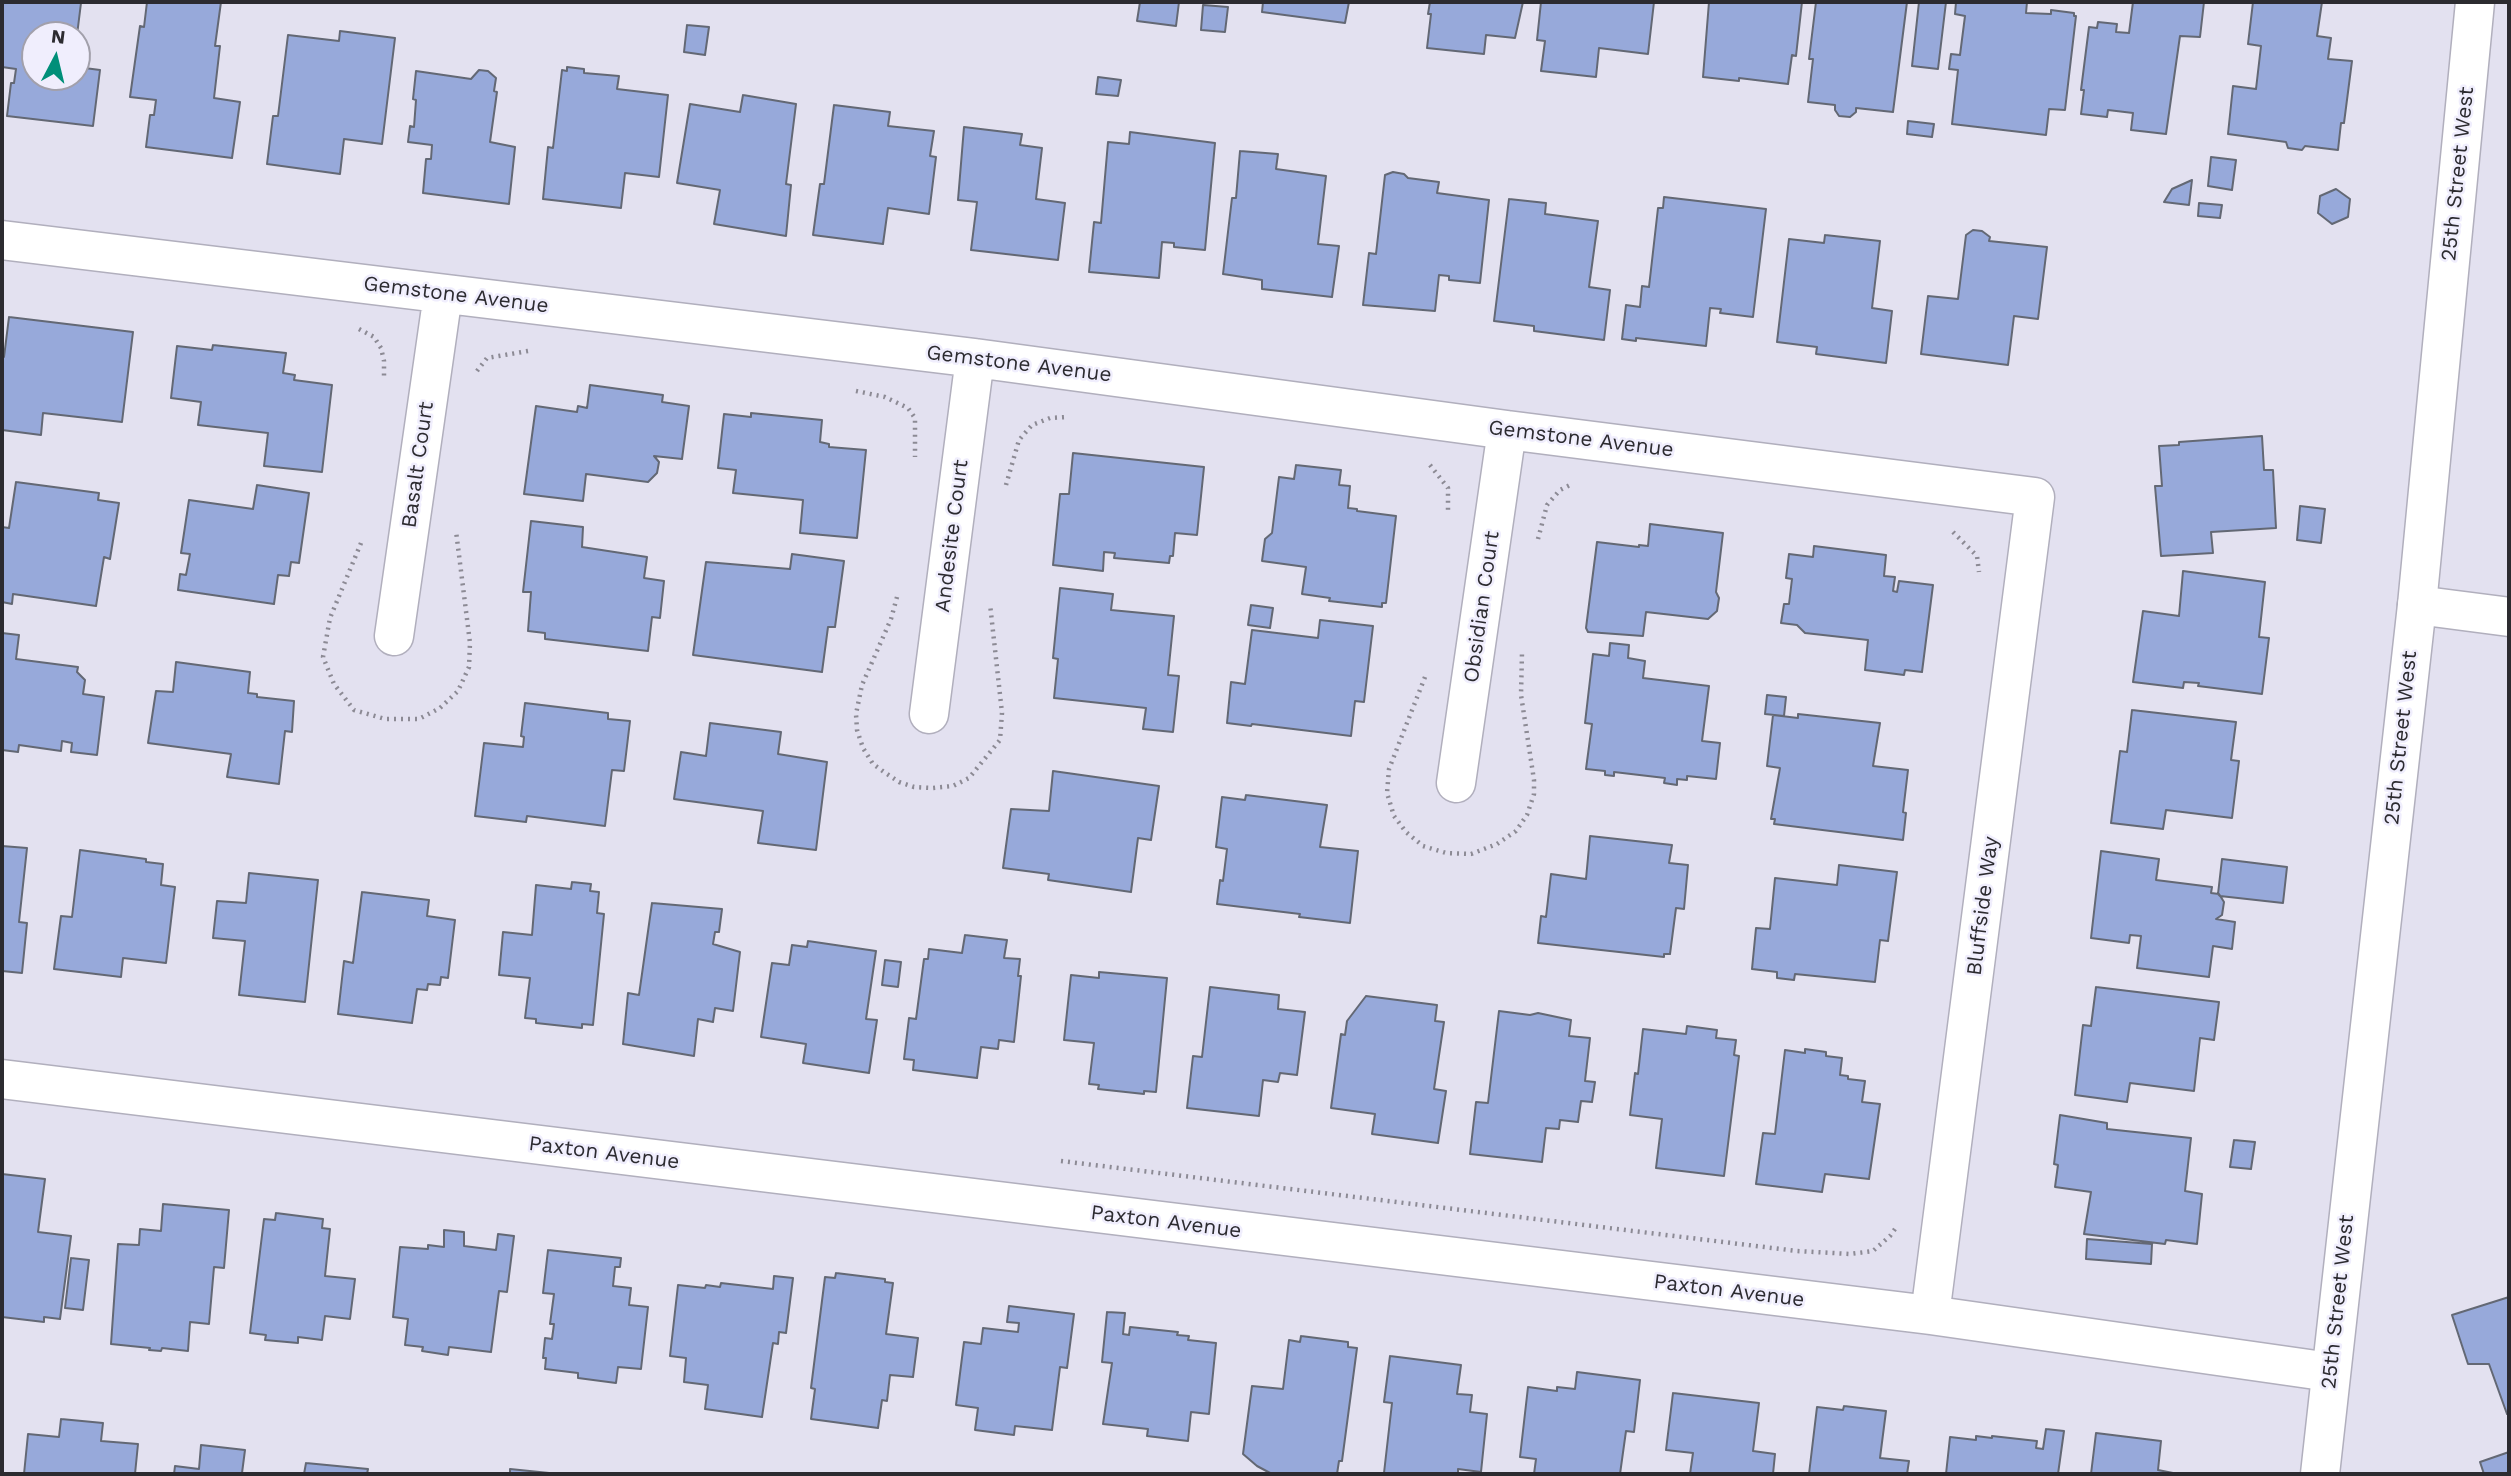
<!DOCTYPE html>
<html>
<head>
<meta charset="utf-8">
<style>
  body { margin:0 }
  #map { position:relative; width:2511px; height:1476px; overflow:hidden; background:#e3e1f0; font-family:"Work Sans",sans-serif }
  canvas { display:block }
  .frame { position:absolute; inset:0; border:4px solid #2c2b30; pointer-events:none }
  .north { position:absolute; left:21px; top:21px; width:70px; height:70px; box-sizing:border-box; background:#f0eefd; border:2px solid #a2a0ab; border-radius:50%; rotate:7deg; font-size:19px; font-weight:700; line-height:28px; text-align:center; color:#2c2b30 }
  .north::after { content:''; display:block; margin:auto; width:24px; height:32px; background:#008f79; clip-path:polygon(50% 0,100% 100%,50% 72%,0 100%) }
</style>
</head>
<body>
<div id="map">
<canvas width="2511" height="1476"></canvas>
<div class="frame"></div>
<div class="north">N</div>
</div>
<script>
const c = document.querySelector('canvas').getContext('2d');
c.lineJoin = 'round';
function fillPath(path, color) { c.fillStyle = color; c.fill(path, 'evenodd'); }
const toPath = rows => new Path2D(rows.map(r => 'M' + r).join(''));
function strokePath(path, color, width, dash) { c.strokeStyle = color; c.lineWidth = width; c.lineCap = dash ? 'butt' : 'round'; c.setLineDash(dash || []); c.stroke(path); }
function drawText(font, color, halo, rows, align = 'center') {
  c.font = font + ' "Work Sans",sans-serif'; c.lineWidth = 5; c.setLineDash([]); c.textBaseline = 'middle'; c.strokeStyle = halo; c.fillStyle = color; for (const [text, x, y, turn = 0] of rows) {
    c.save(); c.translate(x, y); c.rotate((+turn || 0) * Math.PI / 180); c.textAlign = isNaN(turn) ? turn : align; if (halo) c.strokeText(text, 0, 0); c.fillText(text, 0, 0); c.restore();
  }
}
const building = toPath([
  [2,2,81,3,77,35,35,35,35,77,77,77,77,67,100,70,93,126,7,116,11,83,14,83,16,69,2,67,2,2],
  [147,2,221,2,215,46,220,46,214,98,240,102,232,158,146,147,150,115,154,115,156,100,130,97,140,26,144,27,147,2],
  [1140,2,1179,2,1176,26,1137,21,1140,2],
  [1263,2,1349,2,1345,23,1262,12,1263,2],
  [1430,2,1523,2,1515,38,1486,35,1484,54,1427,48,1431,14,1428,14,1430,2],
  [1541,2,1654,2,1648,54,1599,48,1596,77,1541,71,1545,41,1537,40,1541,2],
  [1709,2,1802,2,1796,56,1792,55,1788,84,1739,78,1739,81,1703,77,1709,2],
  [1816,2,1907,2,1893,112,1856,108,1856,112,1850,117,1839,116,1835,110,1835,105,1808,102,1813,59,1809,59,1816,2],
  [1919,2,1946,2,1938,69,1912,66,1919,2],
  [1956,2,2027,2,2026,13,2051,14,2051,10,2074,13,2074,16,2076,16,2065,110,2049,109,2046,135,1952,124,1958,70,1949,69,1951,54,1960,55,1965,16,1955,14,1956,2],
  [2133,2,2204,2,2200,37,2180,36,2166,134,2131,130,2133,113,2108,110,2107,117,2081,114,2084,90,2081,90,2089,27,2097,28,2098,22,2117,24,2116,32,2129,33,2133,2],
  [2253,2,2322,2,2317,36,2331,38,2328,59,2352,61,2344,123,2341,123,2338,150,2305,146,2302,150,2288,148,2286,142,2228,134,2233,86,2256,89,2261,46,2248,44,2253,2],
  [1203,5,1228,7,1225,32,1201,30,1203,5],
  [687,25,709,27,705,55,684,52,687,25],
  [340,31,395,38,382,144,344,139,340,174,267,164,273,116,278,116,288,35,339,41,340,31],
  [567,67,584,69,584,73,619,76,617,89,668,95,659,177,625,173,621,208,543,199,548,147,553,148,562,70,567,71,567,67],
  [479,70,488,71,496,78,494,91,497,92,490,142,515,147,509,204,423,193,426,159,431,159,432,145,408,142,410,126,414,127,416,100,413,99,416,71,471,79,479,70],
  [1098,77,1121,80,1118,96,1096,94,1098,77],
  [743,95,796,104,786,184,791,185,786,236,714,224,720,190,677,183,690,104,740,112,743,95],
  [834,105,890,112,888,126,934,131,930,156,936,157,929,214,888,208,883,244,813,235,820,184,824,184,834,105],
  [1908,121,1934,124,1932,137,1907,134,1908,121],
  [964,127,1022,134,1020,145,1042,148,1036,199,1065,203,1058,260,971,250,977,202,958,200,964,127],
  [1130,132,1215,143,1205,250,1174,247,1174,243,1162,242,1159,278,1089,272,1094,222,1101,223,1108,142,1129,144,1130,132],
  [1240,151,1278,154,1276,169,1326,176,1318,244,1339,246,1332,297,1262,289,1262,280,1223,274,1232,198,1236,198,1240,151],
  [2211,157,2236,160,2232,190,2208,186,2211,157],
  [1393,172,1404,174,1408,178,1439,182,1437,193,1489,200,1480,283,1449,280,1449,276,1439,275,1435,311,1363,305,1369,253,1376,254,1385,175,1393,172],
  [2192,180,2189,205,2164,202,2172,189,2192,180],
  [2336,189,2350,199,2348,217,2332,224,2318,213,2320,196,2336,189],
  [1664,197,1766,209,1753,317,1720,313,1721,309,1710,308,1706,346,1636,338,1636,341,1622,339,1626,305,1640,307,1642,286,1649,287,1658,208,1663,208,1664,197],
  [1509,199,1546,203,1545,214,1598,221,1589,287,1610,290,1604,340,1534,331,1534,326,1494,321,1509,199],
  [2199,203,2222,205,2220,218,2198,216,2199,203],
  [1973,230,1982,231,1990,237,1989,241,2047,247,2038,319,2014,316,2008,365,1921,354,1928,296,1958,299,1966,235,1973,230],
  [1825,235,1880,241,1872,308,1892,311,1886,363,1816,354,1817,347,1777,342,1789,239,1824,243,1825,235],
  [9,317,133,332,122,422,43,413,41,435,2,430,2,357,4,357,9,317],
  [213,345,286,353,283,373,295,375,294,380,332,385,322,472,264,466,268,433,198,425,201,402,171,398,177,346,212,350,213,345],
  [590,385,663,395,662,402,689,406,682,459,654,456,659,462,657,473,648,482,586,474,583,501,524,494,536,406,577,412,578,406,587,408,590,385],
  [751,413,822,420,820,442,829,444,829,447,866,450,857,538,800,533,803,500,733,493,736,470,718,468,724,414,751,417,751,413],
  [2262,436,2264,470,2273,470,2276,528,2211,532,2213,553,2161,556,2155,486,2162,486,2159,446,2179,445,2179,442,2262,436],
  [1073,453,1204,467,1197,535,1175,533,1173,556,1170,556,1169,563,1114,558,1115,553,1104,552,1103,571,1053,565,1060,494,1069,494,1073,453],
  [1296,465,1341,470,1339,485,1350,486,1348,508,1357,509,1357,511,1396,516,1386,603,1382,603,1382,607,1329,601,1330,598,1302,594,1306,567,1262,561,1265,539,1272,533,1279,477,1294,479,1296,465],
  [16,482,99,493,98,500,119,503,110,559,104,557,96,606,13,594,12,604,2,602,2,527,9,528,16,482],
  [257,485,309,493,299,563,291,562,289,576,278,575,274,604,178,590,180,574,186,575,190,554,181,553,189,500,253,509,257,485],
  [2300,506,2325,509,2321,543,2297,540,2300,506],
  [531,521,583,527,582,547,647,557,644,578,664,581,660,618,652,617,648,651,545,639,545,633,528,631,531,592,523,592,531,521],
  [1650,524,1723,533,1716,592,1719,598,1717,611,1708,619,1646,612,1643,636,1588,632,1586,628,1597,542,1639,547,1639,545,1648,546,1650,524],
  [1814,546,1886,555,1884,576,1895,577,1893,591,1897,592,1899,581,1933,585,1922,672,1905,670,1904,675,1865,670,1868,640,1805,633,1797,625,1781,623,1784,604,1789,604,1792,579,1786,578,1789,554,1813,557,1814,546],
  [792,554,844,561,835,627,828,627,822,672,693,655,706,562,790,569,792,554],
  [2183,571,2265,582,2259,637,2269,638,2262,694,2198,686,2199,683,2184,682,2183,688,2133,682,2143,611,2179,616,2183,571],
  [1060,588,1113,594,1111,610,1174,616,1168,675,1179,676,1173,732,1143,729,1146,708,1054,698,1058,659,1053,658,1060,588],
  [1251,605,1273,608,1270,628,1248,625,1251,605],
  [1320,620,1373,626,1364,702,1355,701,1351,736,1252,724,1251,726,1227,723,1231,682,1245,684,1252,630,1318,638,1320,620],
  [2,633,19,635,16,659,78,667,77,672,85,680,83,694,104,697,97,755,71,752,72,743,62,741,61,751,19,745,18,752,2,750,2,633],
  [1610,643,1629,645,1628,658,1645,661,1643,678,1709,686,1702,741,1720,743,1716,779,1687,776,1687,780,1677,779,1677,785,1664,783,1665,778,1614,772,1614,776,1605,775,1605,771,1586,769,1592,724,1585,723,1593,654,1609,656,1610,643],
  [176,662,250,672,248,693,257,694,257,697,294,701,292,732,285,731,279,784,227,777,231,754,148,743,156,691,173,692,176,662],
  [1767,695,1786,697,1784,716,1765,714,1767,695],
  [525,703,608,713,608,719,630,721,624,771,612,770,605,826,527,816,526,822,475,816,484,743,523,747,524,737,521,736,525,703],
  [2132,710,2236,722,2231,760,2239,761,2232,818,2166,810,2163,829,2111,823,2120,751,2127,752,2132,710],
  [1798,714,1880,723,1873,766,1908,770,1903,812,1906,813,1903,840,1774,824,1775,819,1771,819,1780,768,1767,766,1773,715,1798,718,1798,714],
  [710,723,781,732,778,754,827,762,816,850,758,843,763,811,674,799,681,752,706,756,710,723],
  [1053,771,1159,786,1151,840,1138,838,1131,892,1048,880,1049,874,1003,868,1011,809,1049,811,1053,771],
  [1246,795,1327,805,1320,847,1358,851,1350,923,1299,917,1300,914,1217,904,1220,880,1223,881,1227,849,1216,847,1222,797,1245,800,1246,795],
  [1590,836,1672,845,1669,863,1688,865,1684,909,1676,908,1670,954,1664,954,1664,957,1538,943,1541,916,1546,917,1551,874,1586,879,1590,836],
  [2,846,27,848,19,922,27,923,22,973,2,971,2,846],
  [80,850,146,859,146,862,163,864,161,885,175,887,166,963,123,958,121,977,54,969,61,916,72,917,80,850],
  [2101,851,2159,859,2156,880,2212,887,2211,893,2219,894,2224,902,2222,915,2216,919,2235,922,2232,949,2213,946,2209,977,2137,968,2141,936,2130,935,2129,943,2091,938,2101,851],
  [2222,859,2287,867,2283,903,2220,896,2218,894,2222,859],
  [1839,865,1897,872,1888,941,1880,940,1875,982,1795,974,1794,980,1777,978,1777,972,1752,969,1756,928,1770,929,1775,878,1837,885,1839,865],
  [249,873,318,880,305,1002,239,995,245,941,213,938,217,901,246,903,249,873],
  [572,882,591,884,590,891,599,892,597,913,604,914,593,1025,582,1024,582,1028,536,1023,536,1019,525,1018,530,978,499,975,503,932,532,935,536,885,571,889,572,882],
  [362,892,429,900,427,916,455,920,448,978,441,977,440,985,428,984,427,990,417,989,412,1023,338,1014,344,961,353,963,362,892],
  [652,903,722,909,719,932,715,932,713,944,740,952,733,1011,715,1008,713,1022,698,1019,694,1056,623,1044,628,993,639,995,652,903],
  [965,935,1007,940,1004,958,1020,959,1018,976,1021,976,1014,1042,999,1040,998,1049,981,1047,977,1078,913,1070,914,1060,904,1059,909,1018,916,1019,924,959,928,959,929,949,962,953,965,935],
  [808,941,876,951,866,1019,877,1020,869,1073,803,1063,806,1044,761,1037,772,963,789,965,792,945,807,947,808,941],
  [885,960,901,962,898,987,882,985,885,960],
  [1099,972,1167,978,1156,1092,1144,1091,1144,1094,1098,1089,1099,1085,1089,1084,1094,1043,1064,1040,1071,975,1099,978,1099,972],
  [1210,987,1279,995,1278,1009,1305,1012,1297,1075,1280,1073,1278,1082,1263,1080,1259,1116,1187,1108,1193,1056,1202,1057,1210,987],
  [2096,987,2219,1002,2214,1040,2200,1038,2194,1091,2130,1083,2127,1102,2075,1095,2083,1025,2091,1026,2096,987],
  [1366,996,1437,1005,1435,1021,1444,1022,1434,1089,1446,1091,1438,1143,1372,1134,1375,1114,1331,1108,1341,1034,1345,1035,1347,1021,1366,996],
  [1499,1011,1530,1015,1538,1013,1571,1020,1569,1036,1590,1038,1585,1081,1595,1082,1592,1102,1581,1101,1578,1122,1560,1120,1559,1129,1546,1128,1542,1162,1470,1154,1476,1102,1488,1103,1499,1011],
  [1687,1026,1717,1030,1716,1038,1736,1040,1734,1055,1739,1056,1724,1176,1656,1168,1662,1119,1630,1115,1635,1073,1638,1074,1643,1029,1686,1034,1687,1026],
  [1805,1049,1826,1052,1826,1056,1842,1058,1840,1075,1848,1076,1848,1079,1865,1081,1862,1102,1880,1104,1869,1179,1825,1174,1822,1192,1756,1184,1763,1133,1775,1134,1785,1050,1805,1053,1805,1049],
  [2060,1115,2107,1123,2107,1129,2191,1138,2185,1191,2202,1194,2197,1244,2166,1240,2165,1244,2084,1234,2091,1192,2055,1187,2058,1165,2054,1164,2060,1115],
  [2234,1140,2255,1142,2251,1169,2230,1167,2234,1140],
  [2,1174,45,1179,38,1232,71,1236,60,1319,44,1317,44,1322,2,1317,2,1174],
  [163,1204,229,1210,224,1268,214,1267,209,1324,190,1322,188,1351,162,1348,161,1351,149,1350,150,1348,111,1344,118,1244,139,1245,140,1229,161,1231,163,1204],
  [276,1213,323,1219,322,1228,330,1229,325,1276,355,1279,350,1319,325,1316,322,1340,298,1337,298,1343,265,1340,266,1335,250,1333,264,1219,275,1220,276,1213],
  [444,1230,464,1232,464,1246,496,1250,498,1234,514,1236,507,1292,499,1291,491,1352,449,1347,448,1355,422,1351,423,1347,405,1345,408,1319,393,1317,400,1247,428,1249,428,1245,444,1247,444,1230],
  [2087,1239,2152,1244,2151,1264,2086,1259,2087,1239],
  [548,1250,621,1258,620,1267,615,1267,613,1286,631,1288,629,1305,648,1307,641,1369,618,1367,616,1383,578,1378,578,1373,545,1369,546,1358,543,1358,545,1338,552,1339,554,1324,550,1324,554,1294,543,1293,548,1250],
  [71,1258,89,1260,83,1310,65,1308,71,1258],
  [836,1273,885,1279,885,1282,893,1283,886,1334,918,1338,913,1377,890,1375,887,1401,882,1400,878,1428,811,1419,815,1389,811,1388,825,1277,835,1278,836,1273],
  [774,1276,793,1278,786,1333,779,1332,778,1344,773,1343,762,1417,705,1409,708,1385,684,1382,686,1358,670,1356,678,1285,705,1288,706,1285,720,1287,721,1283,773,1289,774,1276],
  [2509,1297,2509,1413,2507,1414,2489,1364,2468,1364,2452,1315,2509,1297],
  [1009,1306,1074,1314,1067,1368,1060,1367,1052,1430,1015,1426,1014,1435,975,1430,978,1408,956,1405,964,1342,981,1344,983,1328,1018,1332,1019,1323,1007,1322,1009,1306],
  [1107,1312,1125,1313,1123,1334,1129,1335,1130,1327,1178,1332,1177,1335,1189,1336,1188,1340,1216,1343,1209,1414,1191,1412,1188,1441,1147,1436,1148,1429,1103,1424,1112,1363,1102,1362,1107,1312],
  [1301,1336,1348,1342,1348,1347,1357,1348,1342,1461,1339,1461,1337,1474,1272,1474,1257,1466,1243,1454,1252,1386,1283,1389,1289,1340,1300,1342,1301,1336],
  [1390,1356,1461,1365,1457,1394,1472,1395,1470,1412,1487,1414,1481,1472,1458,1469,1458,1474,1384,1473,1392,1403,1384,1402,1390,1356],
  [1577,1372,1640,1380,1634,1432,1626,1431,1620,1474,1534,1474,1536,1459,1520,1457,1528,1387,1557,1391,1557,1387,1575,1389,1577,1372],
  [1673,1393,1759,1403,1753,1451,1775,1454,1773,1474,1690,1474,1693,1453,1666,1450,1673,1393],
  [1844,1406,1886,1411,1880,1458,1909,1461,1907,1474,1809,1474,1817,1407,1843,1410,1844,1406],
  [61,1419,103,1423,101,1441,138,1444,135,1474,24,1474,28,1434,59,1437,61,1419],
  [2046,1429,2064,1431,2058,1474,1946,1474,1950,1437,1976,1440,1976,1436,1992,1438,1992,1436,2037,1441,2036,1448,2043,1449,2046,1429],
  [2096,1433,2161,1441,2158,1470,2178,1474,2091,1474,2096,1433],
  [201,1445,245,1450,242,1473,249,1474,174,1474,175,1466,199,1469,201,1445],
  [2509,1452,2509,1474,2484,1474,2480,1462,2509,1452],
  [306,1463,368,1469,367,1474,304,1474,306,1463],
  [510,1469,559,1474,510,1474,510,1469]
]);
fillPath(building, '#97a9da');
strokePath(building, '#636874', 2);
const minor = toPath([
  [2,240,975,358,1507,430,2035,497,1930,1315],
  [2417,605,2509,617],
  [394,636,443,294],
  [929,714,975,358],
  [1456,783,1507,430],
  [2,1079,1930,1315,2330,1372]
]);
const major = toPath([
  [2320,1474,2417,605,2475,2]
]);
strokePath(minor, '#b1afbd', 41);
strokePath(major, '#b1afbd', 41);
strokePath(toPath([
  [359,329,374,337,381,348,384,361,384,376],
  [477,371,487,358,528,351],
  [856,391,885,397,908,408,915,418,915,457],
  [1430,465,1448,488,1448,513],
  [1006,485,1019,440,1032,425,1050,418,1067,417],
  [1953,532,1977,556,1979,572],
  [1538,539,1547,505,1560,490,1572,484],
  [361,543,330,618,323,657,334,684,354,710,385,719,419,719,440,708,458,691,469,667,470,643,456,531],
  [897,597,891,619,862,685,856,714,857,730,863,748,873,764,884,772,899,782,914,787,932,788,953,786,969,778,1000,740,1002,713,990,604],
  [1425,677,1389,769,1387,793,1394,816,1406,832,1423,846,1446,853,1471,854,1497,844,1516,831,1527,815,1534,794,1534,780,1521,695,1522,652],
  [1061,1161,1797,1251,1850,1254,1873,1251,1890,1236,1895,1229]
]), '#8c8a94', 4.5, [2, 5]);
strokePath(minor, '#fff', 38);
strokePath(major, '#fff', 38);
drawText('21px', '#2c2b30', '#f0eefd', [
  ["25th Street West",2458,174,-84],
  ["Gemstone Avenue",456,295,7],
  ["Gemstone Avenue",1019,364,7],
  ["Gemstone Avenue",1581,439,7],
  ["Basalt Court",418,465,-82],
  ["Andesite Court",952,536,-83],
  ["Obsidian Court",1482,607,-82],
  ["25th Street West",2401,738,-84],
  ["Bluffside Way",1983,906,-83],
  ["Paxton Avenue",604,1153,7],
  ["Paxton Avenue",1166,1222,7],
  ["Paxton Avenue",1729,1291,7],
  ["25th Street West",2338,1302,-84]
]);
</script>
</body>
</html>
